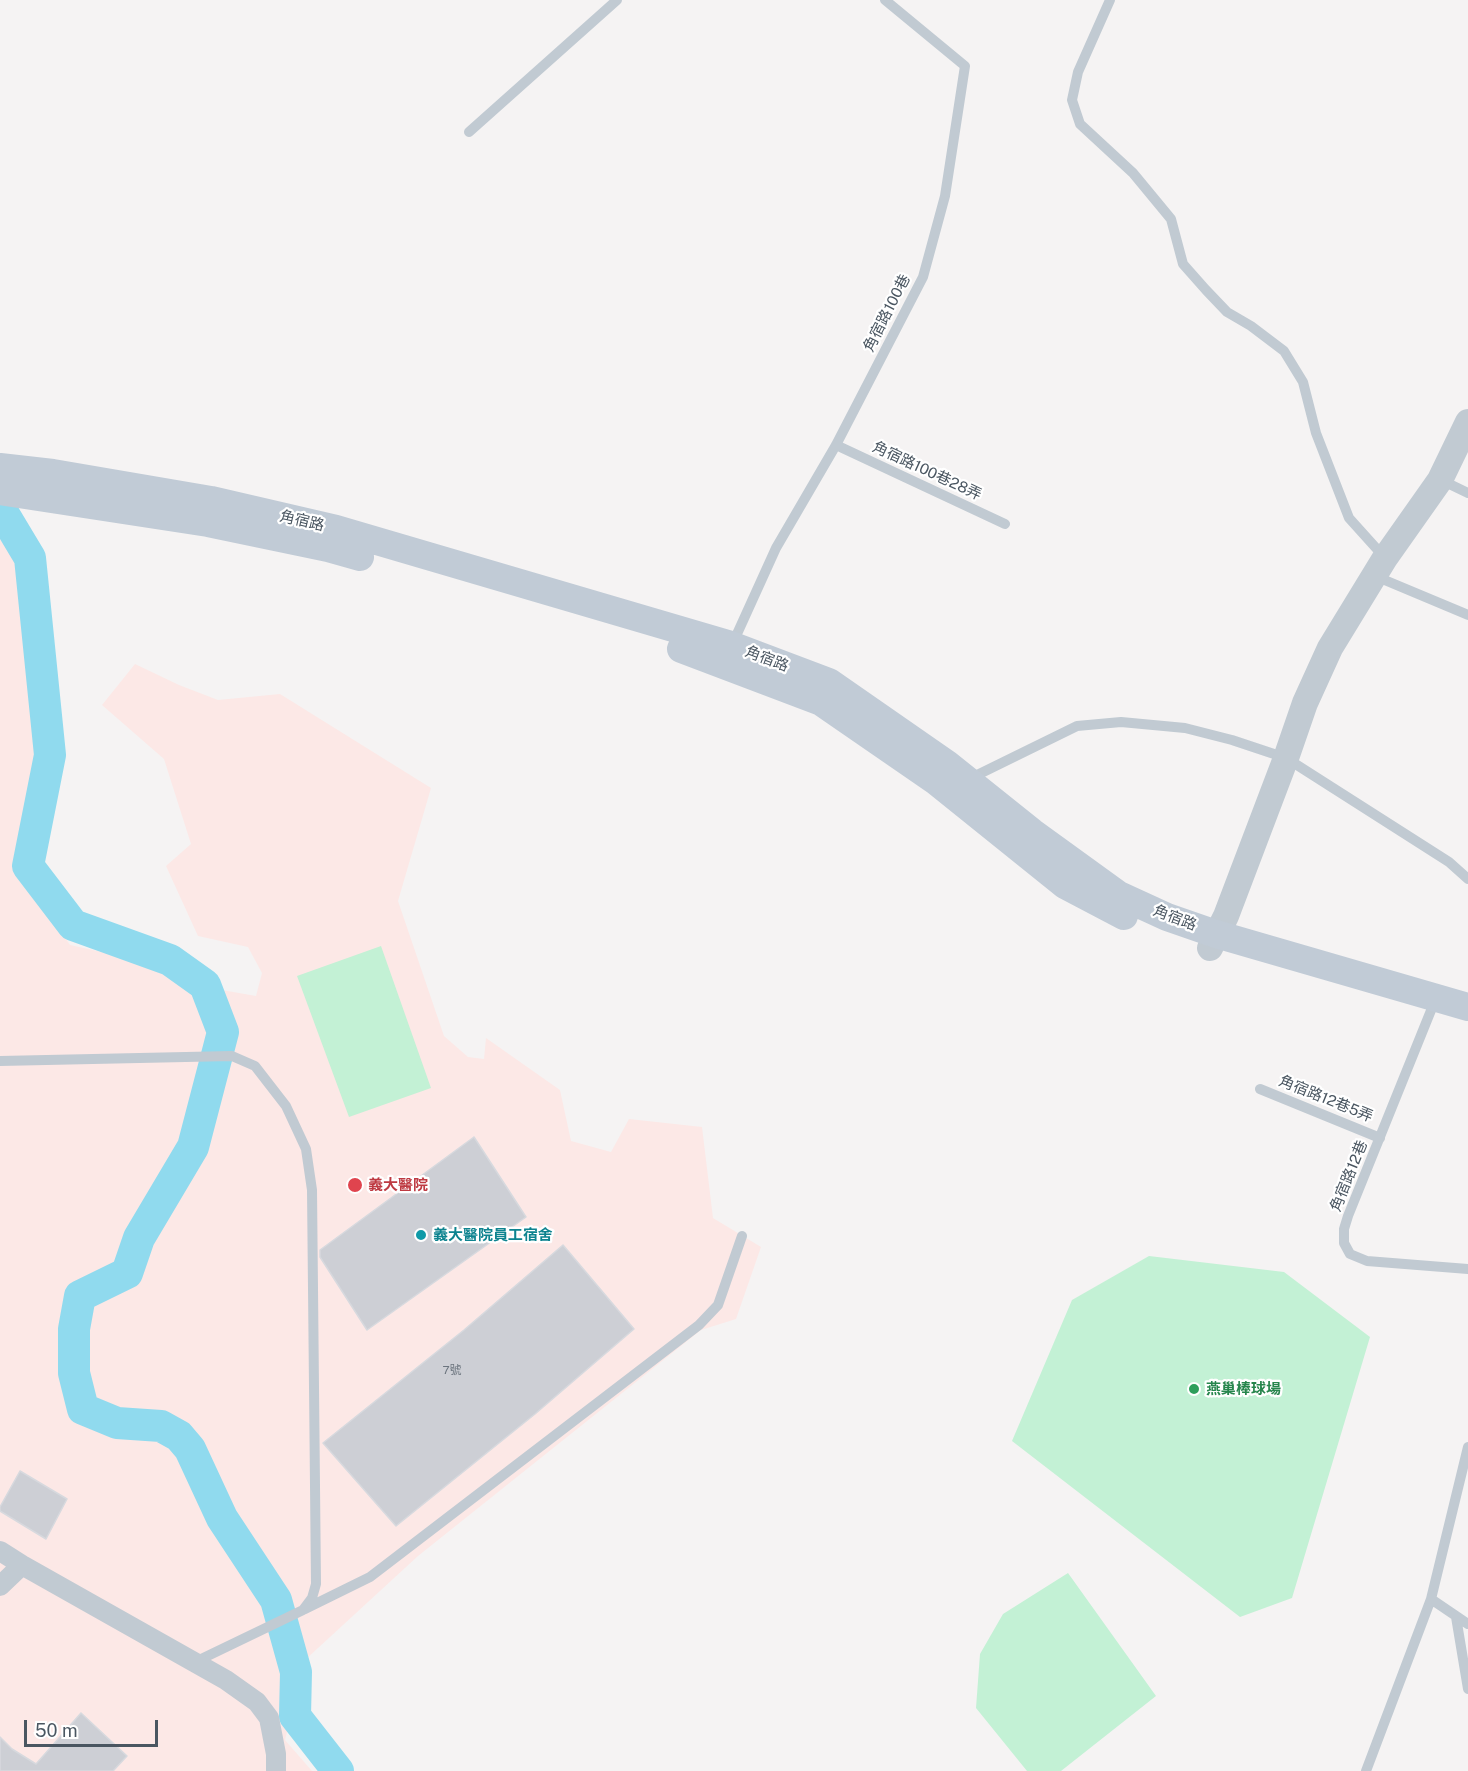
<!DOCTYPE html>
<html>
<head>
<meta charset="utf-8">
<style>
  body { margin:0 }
  #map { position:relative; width:1468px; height:1771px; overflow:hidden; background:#f5f3f3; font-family:"Public Sans",sans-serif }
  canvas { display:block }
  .scale { position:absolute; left:24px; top:1720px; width:134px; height:27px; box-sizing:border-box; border:3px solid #4a5661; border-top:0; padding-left:8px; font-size:18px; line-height:21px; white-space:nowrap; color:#4a5661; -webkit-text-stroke:4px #fff; paint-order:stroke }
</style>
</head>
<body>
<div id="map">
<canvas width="1468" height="1771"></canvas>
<div class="scale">50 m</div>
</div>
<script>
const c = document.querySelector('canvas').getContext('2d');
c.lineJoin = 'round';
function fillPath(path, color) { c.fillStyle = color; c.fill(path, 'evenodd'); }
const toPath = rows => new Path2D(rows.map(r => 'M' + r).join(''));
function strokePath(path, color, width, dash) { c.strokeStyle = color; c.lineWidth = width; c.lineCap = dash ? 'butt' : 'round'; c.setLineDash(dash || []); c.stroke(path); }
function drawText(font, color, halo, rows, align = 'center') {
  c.font = font + ' "Public Sans","Noto Sans TC",sans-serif'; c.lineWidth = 4.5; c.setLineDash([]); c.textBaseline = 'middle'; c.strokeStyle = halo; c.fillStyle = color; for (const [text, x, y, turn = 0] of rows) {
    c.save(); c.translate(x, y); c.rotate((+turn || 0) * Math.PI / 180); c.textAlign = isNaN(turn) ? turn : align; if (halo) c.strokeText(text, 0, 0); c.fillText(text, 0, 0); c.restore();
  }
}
fillPath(toPath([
  [0,539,27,576,37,751,15,862,70,945,147,962,182,983,256,996,262,973,248,947,198,936,166,866,191,844,164,759,102,705,135,664,179,685,218,700,280,694,431,788,398,901,444,1036,468,1057,484,1059,486,1038,560,1090,571,1141,611,1152,629,1119,702,1127,713,1218,761,1247,736,1319,701,1330,418,1556,305,1660,285,1740,312,1771,0,1771]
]), '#fce8e6');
fillPath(toPath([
  [381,946,431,1088,349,1117,297,976],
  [1149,1256,1284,1272,1370,1337,1292,1598,1240,1617,1012,1441,1072,1300],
  [1068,1573,1156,1696,1061,1771,1027,1771,976,1708,980,1654,1003,1614]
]), '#c3f1d5');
strokePath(toPath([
  [0,508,30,558,50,755,28,866,73,925,170,960,205,985,223,1032,193,1147,139,1238,127,1273,80,1296,74,1329,74,1373,83,1409,117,1423,161,1426,179,1436,190,1449,222,1518,276,1600,296,1672,295,1716,338,1771]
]), '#90daee', 32);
const building = toPath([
  [474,1137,526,1217,367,1330,320,1257,320,1250,474,1137],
  [563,1245,634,1329,535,1414,396,1526,323,1443,464,1330,563,1245],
  [20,1471,67,1499,46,1539,0,1511,0,1507,20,1471],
  [81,1713,127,1756,113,1771,0,1771,0,1737,12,1749,36,1764,81,1713]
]);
fillPath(building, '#cdcfd5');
strokePath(building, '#d7d9de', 1.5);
strokePath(toPath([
  [1110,0,1078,72,1072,100,1080,124,1133,173,1171,219,1183,264,1206,290,1227,312,1251,326,1284,351,1303,382,1316,433,1349,518,1385,558],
  [469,132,617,0],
  [836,445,1005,524],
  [1441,480,1468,493],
  [1375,576,1468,615],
  [732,645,776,548,836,445,923,277,945,196,965,66,885,0],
  [971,778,1077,726,1121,722,1185,728,1232,740,1286,758,1449,862,1468,879],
  [1436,998,1348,1216,1344,1229,1344,1243,1350,1254,1367,1261,1468,1269],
  [0,1061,232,1056,255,1066,286,1106,306,1149,312,1190,316,1584,312,1598,303,1610,195,1662],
  [1260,1089,1380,1138],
  [1431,1599,1468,1624],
  [305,1609,370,1577,699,1325,718,1305,742,1236],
  [1456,1617,1468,1689],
  [1366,1771,1431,1599,1468,1447]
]), '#c1cad2', 10);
strokePath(toPath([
  [0,1551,22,1565,226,1680,257,1702,269,1718,276,1754,276,1771],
  [0,1586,22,1565]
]), '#c1cad2', 20);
strokePath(toPath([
  [1210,948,1226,916,1286,758,1305,703,1330,648,1385,558,1440,480,1468,422]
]), '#c1cad2', 26);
strokePath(toPath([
  [0,467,53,473,211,500,336,529,731,645,829,682,947,764,1032,832,1119,895,1167,917,1216,934,1468,1007],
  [0,491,208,523,328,548,360,557],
  [681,649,821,702,937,782,1065,885,1124,916]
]), '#c1cbd6', 28);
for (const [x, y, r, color] of [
  [355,1185,8,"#e0444e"],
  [421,1235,6,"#0f9aa8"],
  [1194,1389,6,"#2e9e5b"]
]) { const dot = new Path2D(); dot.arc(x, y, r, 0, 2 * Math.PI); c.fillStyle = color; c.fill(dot); strokePath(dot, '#fff', 2); }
drawText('12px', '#6b747e', null, [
  ["7號",452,1370]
]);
drawText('15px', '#4a5661', '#fff', [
  ["角宿路100巷",887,313,-63],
  ["角宿路100巷28弄",927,471,25],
  ["角宿路",302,521,13],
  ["角宿路",767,659,21],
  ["角宿路",1175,918,21],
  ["角宿路12巷5弄",1326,1099,22],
  ["角宿路12巷",1349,1176,-68]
]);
drawText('bold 15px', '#be3a42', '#fff', [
  ["義大醫院",368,1185]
], 'left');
drawText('bold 15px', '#0d838f', '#fff', [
  ["義大醫院員工宿舍",433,1235]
], 'left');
drawText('bold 15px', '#27864d', '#fff', [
  ["燕巢棒球場",1206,1389]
], 'left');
</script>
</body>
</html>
